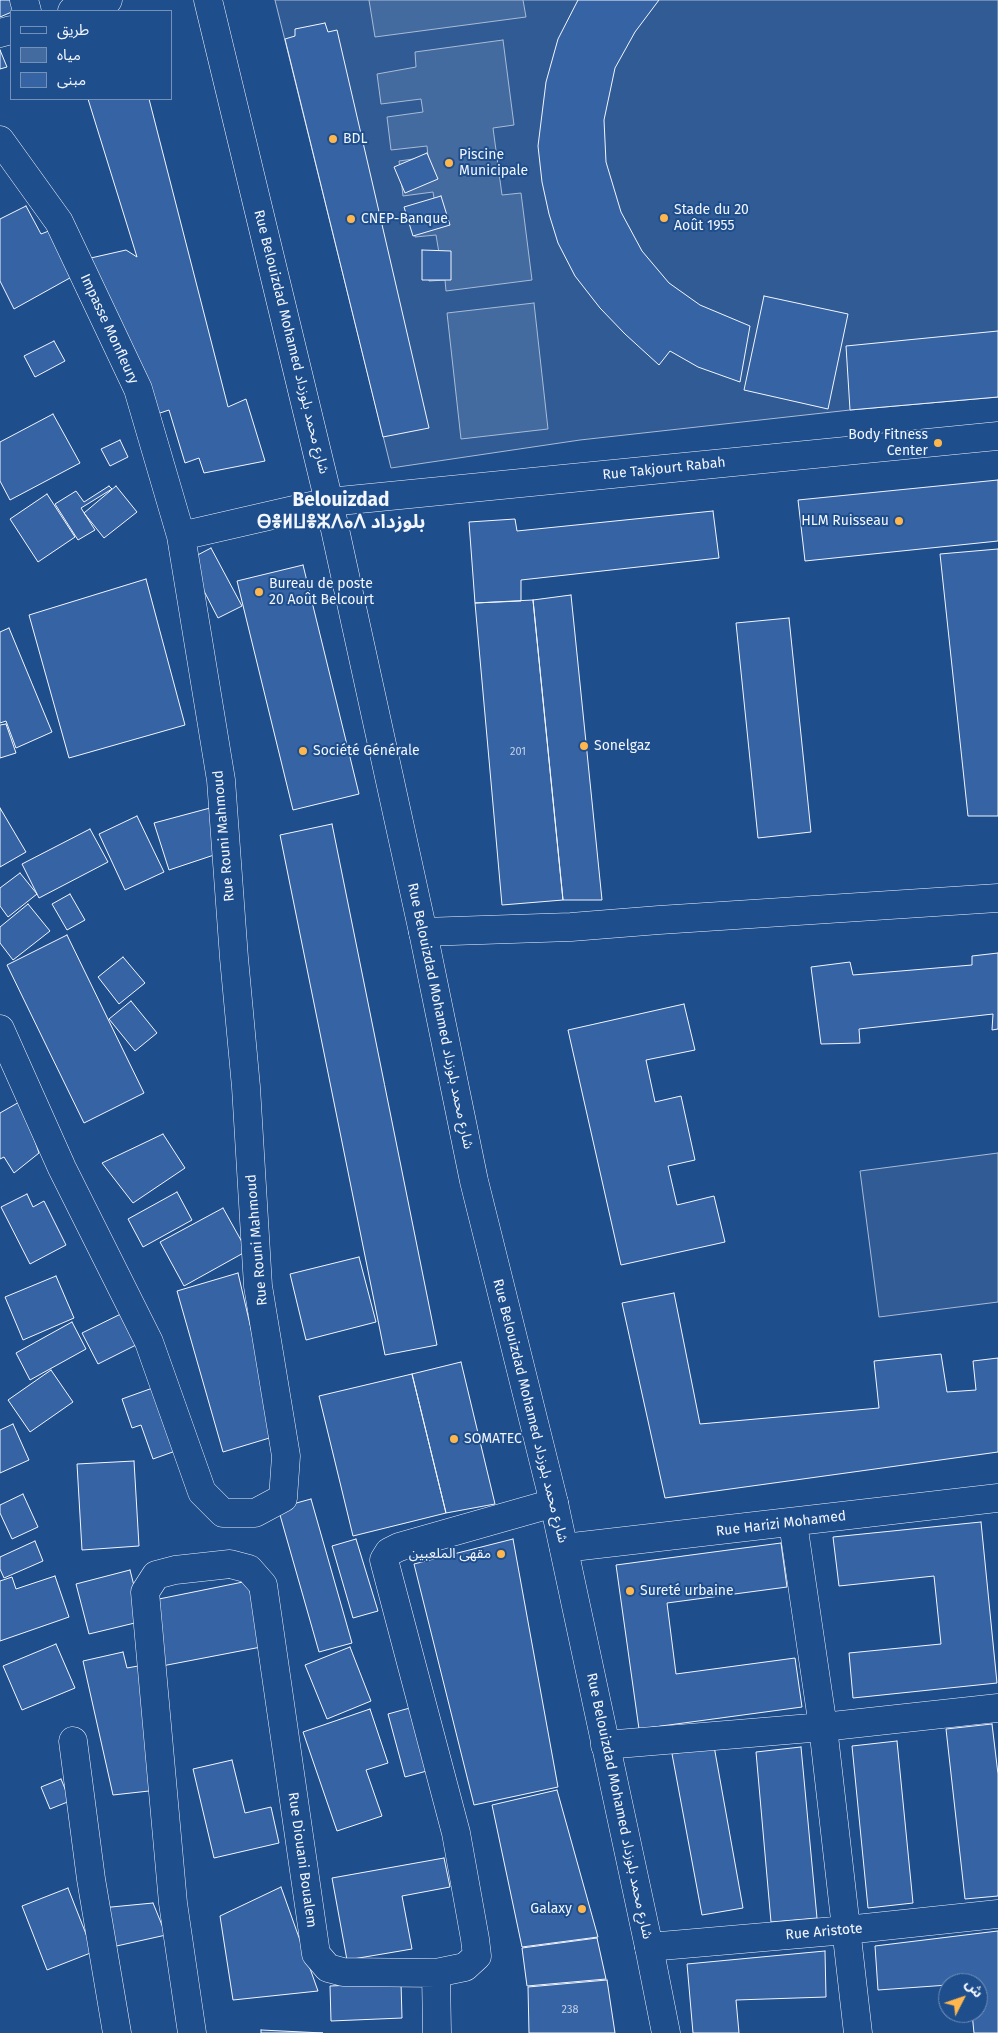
<!DOCTYPE html>
<html>
<head>
<meta charset="utf-8">
<style>
  body { margin:0 }
  #map { position:relative; width:998px; height:2033px; overflow:hidden; background:#1f4e8c; font-family:"Fira Sans","Noto Sans Arabic",sans-serif }
  canvas { display:block }
  .legend { position:absolute; left:10px; top:10px; width:162px; height:90px; box-sizing:border-box; background:#1f4e8c; border:1px solid #7391ba; margin:0; padding:6px 9px; list-style:none; font-size:15px; color:#f2f6ff }
  .legend li { display:flex; align-items:center; gap:10px; height:25px }
  .legend b { width:25px; border:1px solid #7391ba }
  .north { position:absolute; left:938px; top:1973px; width:50px; height:50px; box-sizing:border-box; background:#1f4e8c; border:1px solid #7391ba; border-radius:50%; rotate:49deg; font-size:14px; font-weight:700; line-height:20px; text-align:center; color:#f2f6ff }
  .north::after { content:''; display:block; margin:auto; width:18px; height:22px; background:#ffb74d; clip-path:polygon(50% 0,100% 100%,50% 72%,0 100%) }
</style>
</head>
<body>
<div id="map">
<canvas width="998" height="2033"></canvas>
<ul class="legend">
<li><b style="height:6px;background:#1f4e8c"></b>طريق</li>
<li><b style="height:14px;background:#446ba0"></b>مياه</li>
<li><b style="height:14px;background:#3563a3"></b>مبنى</li>
</ul>
<div class="north">ش</div>
</div>
<script>
const c = document.querySelector('canvas').getContext('2d');
c.lineJoin = 'round';
function fillPath(path, color) { c.fillStyle = color; c.fill(path, 'evenodd'); }
const toPath = rows => new Path2D(rows.map(r => 'M' + r).join(''));
function strokePath(path, color, width, dash) { c.strokeStyle = color; c.lineWidth = width; c.lineCap = dash ? 'butt' : 'round'; c.setLineDash(dash || []); c.stroke(path); }
function drawText(font, color, halo, rows, align = 'center') {
  c.font = font + ' "Fira Sans","Noto Sans Arabic","Noto Sans Tifinagh",sans-serif'; c.lineWidth = 4; c.setLineDash([]); c.textBaseline = 'middle'; c.strokeStyle = halo; c.fillStyle = color; for (const [text, x, y, turn = 0] of rows) {
    c.save(); c.translate(x, y); c.rotate((+turn || 0) * Math.PI / 180); c.textAlign = isNaN(turn) ? turn : align; if (halo) c.strokeText(text, 0, 0); c.fillText(text, 0, 0); c.restore();
  }
}
const built = toPath([
  [275,0,998,0,998,397,850,410,580,440,391,468,275,0],
  [998,1153,998,1302,879,1317,860,1171,998,1153]
]);
fillPath(built, '#305b95');
strokePath(built, '#a8bbd7', 1);
const water = toPath([
  [369,0,523,0,526,17,375,37,369,0],
  [503,40,514,125,493,128,502,195,521,193,532,280,446,291,445,280,429,281,425,255,439,253,436,235,415,237,411,208,435,204,433,192,403,196,399,161,428,157,427,146,391,150,387,117,423,112,421,99,381,104,377,74,416,67,415,52,503,40],
  [534,303,548,429,461,439,447,313,534,303]
]);
fillPath(water, '#446ba0');
strokePath(water, '#a8bbd7', 1);
const building = toPath([
  [0,0,15,0,14,11,0,17,0,0],
  [578,0,659,0,635,32,615,68,604,120,606,162,621,212,642,251,669,283,700,305,750,326,740,382,698,367,670,351,659,365,625,334,600,308,575,276,558,243,549,214,542,182,538,146,546,82,558,39,578,0],
  [325,23,328,32,337,30,429,428,383,437,285,39,295,36,295,29,325,23],
  [0,50,7,67,0,69,0,50],
  [88,99,149,99,228,407,246,399,265,461,204,473,199,458,185,463,169,410,154,415,82,260,126,250,137,257,88,99],
  [427,153,438,179,405,193,394,167,427,153],
  [441,196,450,225,413,236,404,207,441,196],
  [26,206,41,234,54,229,77,274,14,309,0,281,0,219,26,206],
  [422,250,451,251,451,280,422,280,422,250],
  [764,296,848,314,828,409,744,390,764,296],
  [998,331,998,397,850,410,846,346,998,331],
  [54,341,65,361,35,377,24,356,54,341],
  [53,414,80,463,10,500,0,481,0,442,53,414],
  [120,440,128,457,110,466,101,449,120,440],
  [998,480,998,541,805,561,798,500,998,480],
  [109,486,112,489,81,508,95,530,78,540,55,504,76,491,84,502,109,486],
  [116,486,137,512,104,538,84,513,116,486],
  [47,494,75,537,38,562,10,519,47,494],
  [713,511,719,558,521,580,521,601,475,603,469,522,515,519,517,531,713,511],
  [211,548,242,606,218,618,188,560,211,548],
  [998,549,998,816,968,816,940,554,998,549],
  [303,565,359,794,293,810,237,581,303,565],
  [146,579,185,725,69,758,29,615,146,579],
  [571,595,602,900,563,900,533,600,571,595],
  [533,600,563,900,502,905,475,603,533,600],
  [789,618,811,832,758,838,736,623,789,618],
  [9,628,52,732,16,748,6,721,0,723,0,632,9,628],
  [6,724,16,753,0,758,0,725,6,724],
  [0,808,26,852,0,867,0,808],
  [210,808,217,854,169,870,154,823,210,808],
  [137,816,164,872,125,890,99,834,137,816],
  [332,824,437,1345,385,1355,280,835,332,824],
  [90,829,108,862,39,898,22,864,90,829],
  [20,873,37,894,8,917,0,906,0,888,20,873],
  [70,894,85,920,67,930,52,904,70,894],
  [28,904,50,931,13,960,0,943,0,927,28,904],
  [67,935,144,1093,84,1123,7,965,67,935],
  [998,953,998,1029,992,1030,993,1014,859,1029,860,1043,821,1044,811,967,850,962,853,975,972,965,972,956,998,953],
  [123,957,145,983,119,1004,98,977,123,957],
  [131,1001,157,1033,135,1051,109,1019,131,1001],
  [684,1004,695,1050,646,1060,655,1102,681,1096,695,1160,668,1166,677,1205,714,1196,725,1242,621,1265,568,1030,684,1004],
  [21,1101,39,1153,14,1173,4,1157,0,1159,0,1113,21,1101],
  [163,1134,185,1168,133,1203,102,1163,163,1134],
  [177,1192,192,1220,143,1247,128,1219,177,1192],
  [27,1194,33,1207,44,1201,66,1245,30,1264,1,1207,27,1194],
  [223,1208,247,1251,184,1286,160,1242,223,1208],
  [359,1257,376,1322,306,1340,290,1274,359,1257],
  [238,1273,276,1436,223,1452,177,1291,238,1273],
  [56,1276,74,1318,23,1340,5,1297,56,1276],
  [674,1293,700,1424,879,1408,874,1361,941,1354,947,1392,976,1390,973,1361,998,1358,998,1452,665,1498,622,1303,674,1293],
  [129,1310,144,1341,98,1364,82,1333,129,1310],
  [72,1322,86,1349,30,1380,16,1353,72,1322],
  [461,1362,495,1504,446,1513,412,1374,461,1362],
  [51,1370,73,1402,30,1432,8,1400,51,1370],
  [412,1374,446,1513,353,1536,319,1396,412,1374],
  [161,1385,184,1448,153,1459,141,1425,132,1428,122,1399,161,1385],
  [13,1424,29,1460,0,1473,0,1430,13,1424],
  [134,1461,139,1546,82,1550,77,1464,134,1461],
  [23,1494,38,1527,12,1539,0,1513,0,1505,23,1494],
  [311,1499,352,1643,319,1652,278,1508,311,1499],
  [981,1522,997,1683,853,1698,849,1653,941,1644,934,1576,839,1586,833,1537,981,1522],
  [356,1539,378,1611,353,1618,332,1546,356,1539],
  [513,1539,558,1787,474,1805,414,1564,513,1539],
  [35,1541,43,1561,4,1578,0,1569,0,1557,35,1541],
  [781,1543,787,1587,667,1603,676,1674,795,1658,802,1707,639,1729,616,1565,781,1543],
  [130,1570,143,1621,89,1634,76,1584,130,1570],
  [55,1576,69,1617,0,1641,0,1581,12,1577,16,1589,55,1576],
  [248,1581,261,1647,162,1666,149,1601,248,1581],
  [56,1644,75,1688,22,1710,3,1666,56,1644],
  [350,1647,371,1701,327,1719,305,1665,350,1647],
  [123,1652,127,1668,138,1666,158,1790,113,1795,83,1661,123,1652],
  [417,1706,434,1769,405,1777,388,1714,417,1706],
  [370,1709,388,1763,366,1770,382,1816,337,1831,303,1732,370,1709],
  [992,1724,998,1774,998,1896,965,1899,946,1729,992,1724],
  [897,1741,913,1903,868,1908,852,1746,897,1741],
  [714,1746,743,1908,702,1915,672,1754,714,1746],
  [801,1747,817,1918,771,1922,756,1752,801,1747],
  [232,1760,245,1813,271,1807,279,1843,214,1858,193,1769,232,1760],
  [61,1779,70,1801,50,1809,41,1787,61,1779],
  [557,1790,598,1937,522,1947,492,1805,557,1790],
  [444,1858,450,1887,402,1896,412,1949,347,1960,332,1878,444,1858],
  [281,1887,318,1991,233,2000,220,1916,281,1887],
  [68,1888,93,1952,47,1970,22,1906,68,1888],
  [153,1903,166,1935,112,1947,101,1908,153,1903],
  [998,1931,998,2033,974,2033,972,2013,978,2013,978,1983,948,1983,948,1985,878,1990,875,1946,998,1931],
  [597,1938,606,1979,527,1986,522,1948,597,1938],
  [825,1951,826,1997,736,2000,739,2033,693,2033,687,1964,825,1951],
  [607,1980,615,2033,529,2033,528,1987,607,1980],
  [401,1983,402,2018,331,2021,330,1986,401,1983],
  [261,2030,323,2033,261,2033,261,2030]
]);
fillPath(building, '#3563a3');
strokePath(building, '#f2f6ff', 1);
const street = toPath([
  [24,0,27,11],
  [72,11,108,0],
  [0,33,11,30],
  [0,140,59,222,138,389,181,536],
  [423,932,571,927,659,920,998,898],
  [0,1029,62,1168,149,1342,202,1492,223,1513,255,1513,283,1498,286,1456,258,1286,246,1087,234,958,221,780,181,536,329,502,998,436],
  [793,1523,823,1727,858,2033],
  [564,1548,998,1498],
  [73,1741,91,1879,117,2033],
  [605,1745,823,1727,998,1708],
  [649,1947,846,1930,998,1914],
  [436,1973,437,2033],
  [192,2033,173,1903,145,1592,156,1575,175,1570,230,1564,249,1569,263,1585,316,1954,328,1968,343,1972,436,1973,465,1967,477,1956,475,1939,456,1833,384,1560,389,1552,399,1547,554,1503]
]);
const primary = toPath([
  [208,0,329,502,423,932,474,1181,554,1503,649,1947,666,2033]
]);
strokePath(street, '#f2f6ff', 29);
strokePath(primary, '#f2f6ff', 29);
strokePath(street, '#1f4e8c', 28);
strokePath(primary, '#1f4e8c', 28);
for (const [x, y, r, color] of [
  [333,139,5,"#ffb74d"],
  [449,163,5,"#ffb74d"],
  [664,218,5,"#ffb74d"],
  [351,219,5,"#ffb74d"],
  [938,443,5,"#ffb74d"],
  [899,521,5,"#ffb74d"],
  [259,592,5,"#ffb74d"],
  [584,746,5,"#ffb74d"],
  [303,751,5,"#ffb74d"],
  [454,1439,5,"#ffb74d"],
  [501,1554,5,"#ffb74d"],
  [630,1591,5,"#ffb74d"],
  [582,1909,5,"#ffb74d"]
]) { const dot = new Path2D(); dot.arc(x, y, r, 0, 2 * Math.PI); c.fillStyle = color; c.fill(dot); strokePath(dot, '#1f4e8c', 2); }
drawText('11px', '#c3d1e8', null, [
  ["201",518,752],
  ["238",570,2010]
]);
drawText('14px', '#f2f6ff', '#1f4e8c', [
  ["BDL",343,139],
  ["Piscine",459,155],
  ["Municipale",459,171],
  ["Stade du 20",674,210],
  ["Août 1955",674,226],
  ["CNEP-Banque",361,219],
  ["Body Fitness",928,435,"right"],
  ["Center",928,451,"right"],
  ["HLM Ruisseau",889,521,"right"],
  ["Bureau de poste",269,584],
  ["20 Août Belcourt",269,600],
  ["Sonelgaz",594,746],
  ["Société Générale",313,751],
  ["SOMATEC",464,1439],
  ["مقهى الملعبين",491,1554,"right"],
  ["Sureté urbaine",640,1591],
  ["Galaxy",572,1909,"right"]
], 'left');
drawText('14px', '#f2f6ff', '#1f4e8c', [
  ["Impasse Monfleury",109,329,65],
  ["Rue Belouizdad Mohamed شارع محمد بلوزداد",291,342,76],
  ["Rue Takjourt Rabah",664,469,-6],
  ["Rue Rouni Mahmoud",224,836,-95],
  ["Rue Belouizdad Mohamed شارع محمد بلوزداد",440,1016,78],
  ["Rue Rouni Mahmoud",257,1240,-95],
  ["Rue Belouizdad Mohamed شارع محمد بلوزداد",530,1411,76],
  ["Rue Harizi Mohamed",781,1524,-7],
  ["Rue Belouizdad Mohamed شارع محمد بلوزداد",619,1806,78],
  ["Rue Diouani Boualem",302,1860,82],
  ["Rue Aristote",824,1932,-5]
]);
drawText('bold 19px', '#f2f6ff', '#1f4e8c', [
  ["Belouizdad",341,501],
  ["ⴱⴻⵍⵡⴻⵣⴷⴰⴷ بلوزداد",341,523]
]);
</script>
</body>
</html>
